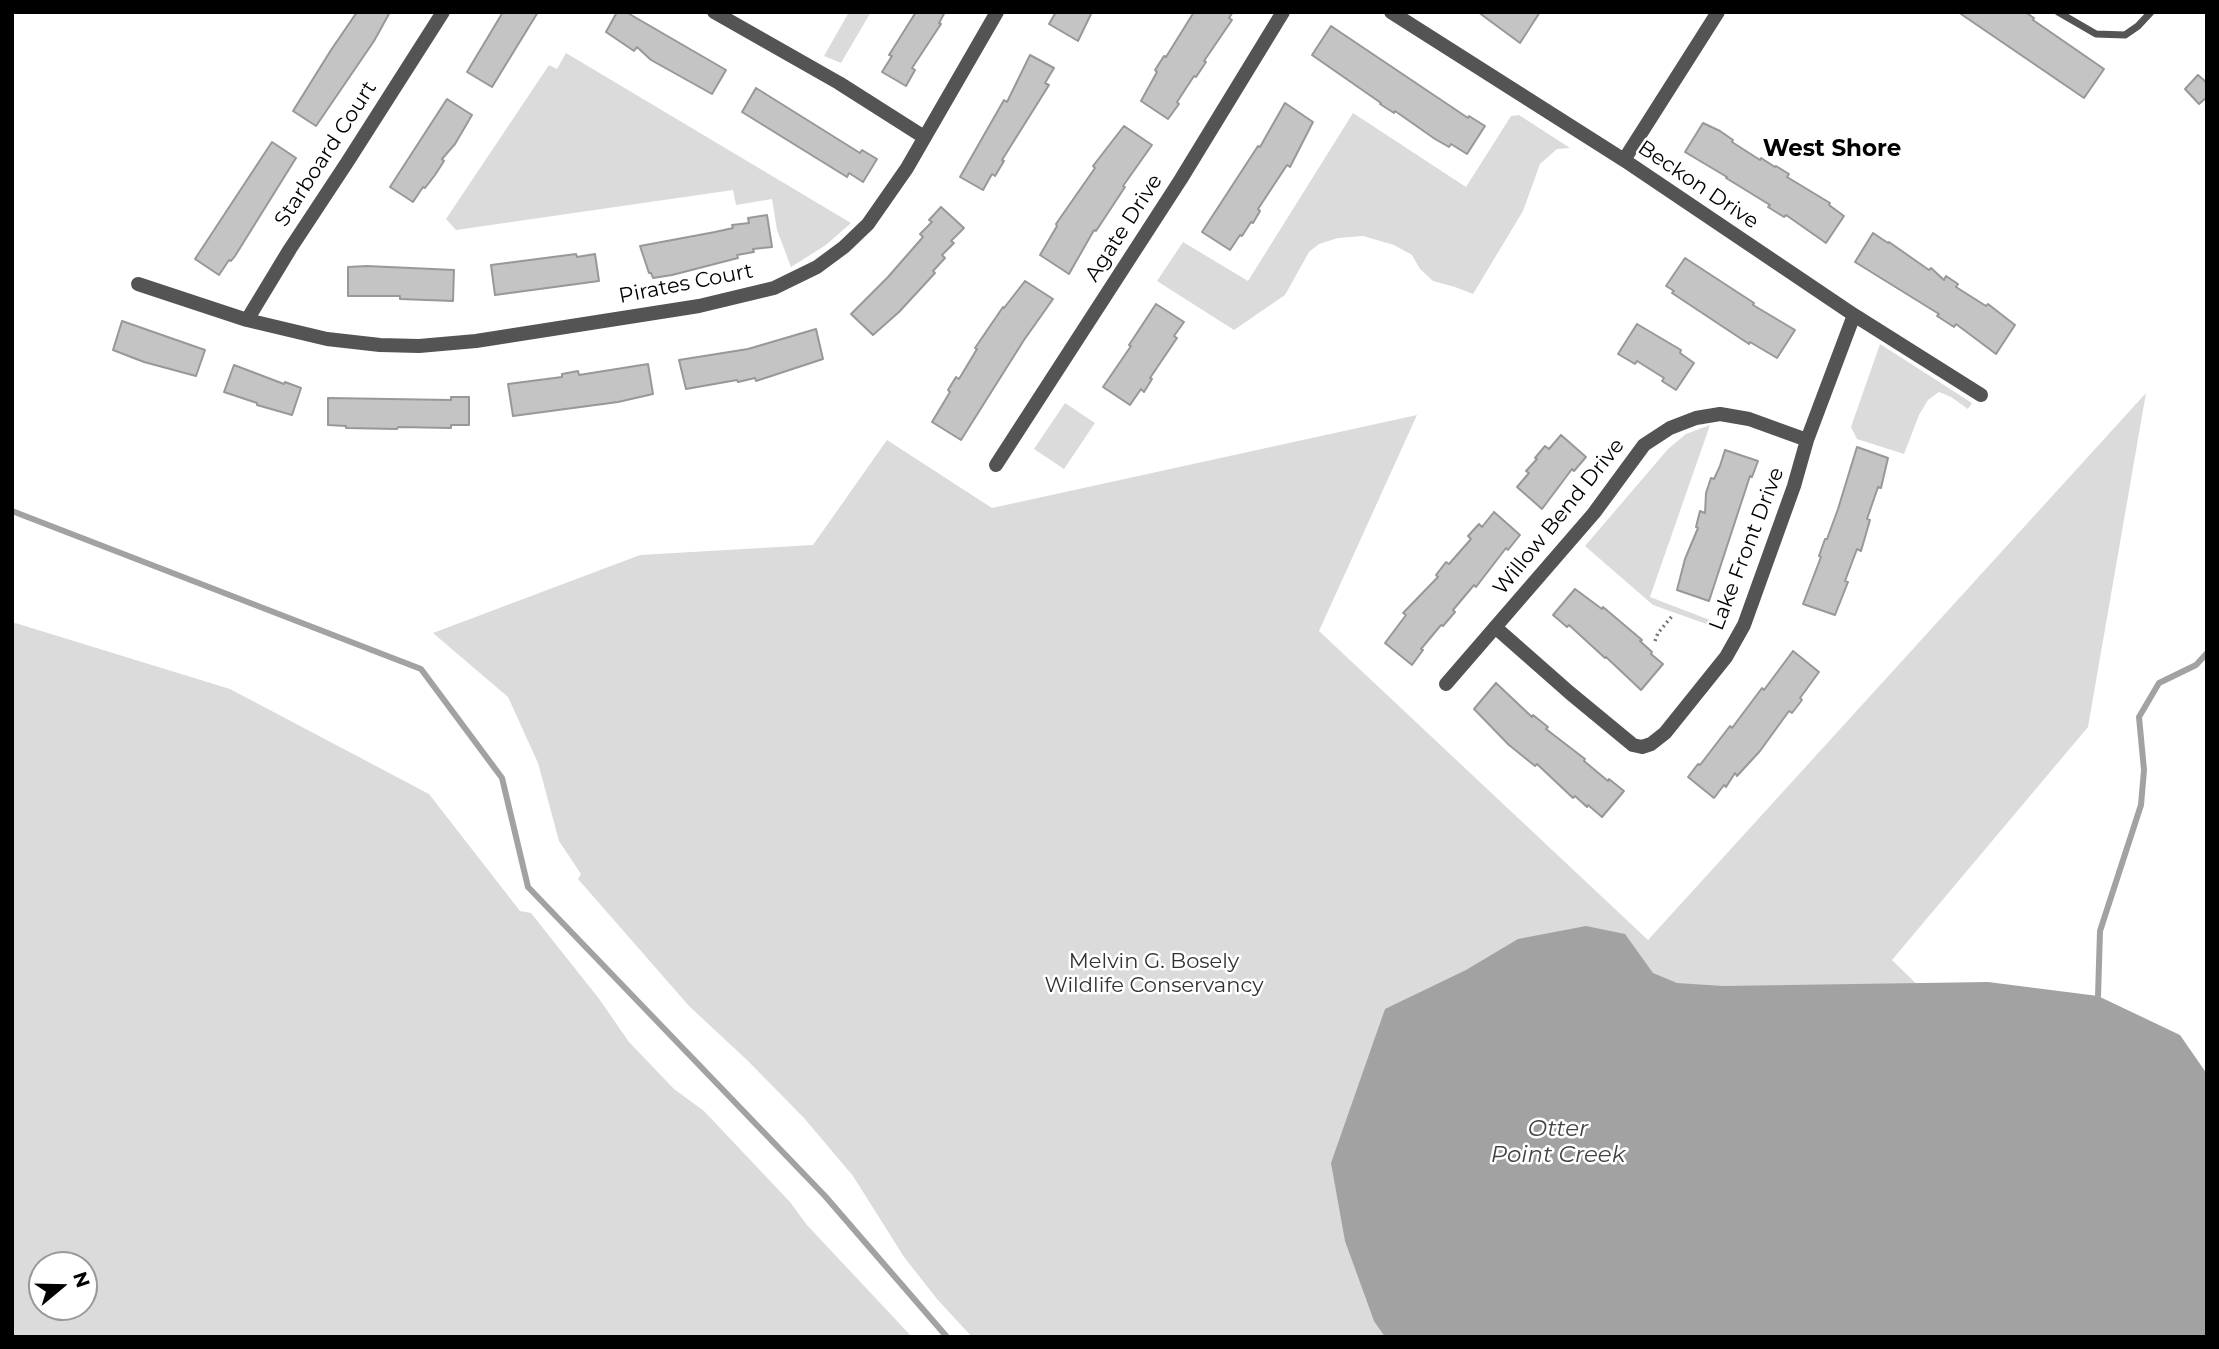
<!DOCTYPE html>
<html>
<head>
<meta charset="utf-8">
<style>
  body { margin:0 }
  #map { position:relative; width:2219px; height:1349px; overflow:hidden; background:#fff; font-family:Montserrat,sans-serif }
  canvas { display:block }
  .frame { position:absolute; inset:0; border:14px solid #000; pointer-events:none }
  .north { position:absolute; left:28px; top:1251px; width:70px; height:70px; box-sizing:border-box; background:#fff; border:2px solid #999; border-radius:50%; rotate:71deg; font-size:19px; font-weight:700; line-height:28px; text-align:center; color:#000 }
  .north::after { content:''; display:block; margin:auto; width:24px; height:32px; background:#000; clip-path:polygon(50% 0,100% 100%,50% 72%,0 100%) }
</style>
</head>
<body>
<div id="map">
<canvas width="2219" height="1349"></canvas>
<div class="frame"></div>
<div class="north">N</div>
</div>
<script>
const c = document.querySelector('canvas').getContext('2d');
c.lineJoin = 'round';
function fillPath(path, color) { c.fillStyle = color; c.fill(path, 'evenodd'); }
const toPath = rows => new Path2D(rows.map(r => 'M' + r).join(''));
function strokePath(path, color, width, dash) { c.strokeStyle = color; c.lineWidth = width; c.lineCap = dash ? 'butt' : 'round'; c.setLineDash(dash || []); c.stroke(path); }
function drawText(font, color, halo, rows, align = 'center') {
  c.font = font + ' Montserrat,sans-serif'; c.lineWidth = 5; c.setLineDash([]); c.textBaseline = 'middle'; c.strokeStyle = halo; c.fillStyle = color; for (const [text, x, y, turn = 0] of rows) {
    c.save(); c.translate(x, y); c.rotate((+turn || 0) * Math.PI / 180); c.textAlign = isNaN(turn) ? turn : align; if (halo) c.strokeText(text, 0, 0); c.fillText(text, 0, 0); c.restore();
  }
}
fillPath(toPath([
  [849,12,871,12,841,63,824,56],
  [566,53,851,223,826,245,791,267,777,230,772,199,736,205,733,190,456,230,446,219,549,65,557,69],
  [1353,113,1466,187,1511,116,1519,115,1570,148,1557,149,1540,164,1523,211,1473,294,1455,287,1433,281,1420,269,1412,255,1394,245,1363,236,1338,238,1319,244,1309,252,1285,295,1234,330,1157,281,1183,242,1248,281],
  [1880,344,1972,403,1968,409,1951,397,1939,392,1928,400,1919,415,1904,454,1857,439,1851,427],
  [2146,393,2088,727,1892,960,2207,1268,2207,1337,972,1337,937,1299,904,1257,853,1176,804,1118,748,1061,689,1006,578,879,581,874,559,841,538,763,508,697,433,633,640,555,813,545,887,440,992,508,1417,415,1319,631,1648,940],
  [1065,403,1095,423,1064,469,1034,449],
  [1710,425,1650,597,1715,622,1715,627,1653,605,1585,546,1668,449,1686,434],
  [12,622,230,689,429,794,520,911,531,913,600,1000,629,1042,674,1089,704,1111,790,1202,807,1225,912,1337,12,1337],
  [42,1265,84,1265,84,1307,42,1307]
]), '#dbdbdb');
fillPath(toPath([
  [1586,926,1625,934,1653,973,1677,983,1723,986,1988,982,2098,996,2180,1035,2207,1074,2207,1337,1385,1337,1374,1321,1345,1241,1331,1163,1385,1009,1466,970,1518,939]
]), '#a2a2a2');
strokePath(toPath([
  [12,511,421,669,502,778,528,887,825,1196,947,1337],
  [2098,996,2100,931,2141,805,2144,770,2139,717,2159,683,2196,665,2207,653]
]), '#a2a2a2', 6);
const building = toPath([
  [357,12,390,12,374,41,316,126,293,111,331,50,357,12],
  [503,12,538,12,492,87,467,72,503,12],
  [617,12,626,12,726,70,712,94,651,60,637,47,634,51,606,32,617,12],
  [916,12,945,12,939,23,941,24,912,68,915,70,906,86,882,72,892,56,889,55,916,12],
  [1056,12,1092,12,1078,41,1049,24,1056,12],
  [1194,12,1233,12,1229,18,1232,20,1204,61,1206,62,1196,77,1194,76,1177,102,1179,104,1168,119,1141,101,1157,72,1155,70,1164,56,1166,57,1194,12],
  [1478,12,1540,12,1520,43,1478,12],
  [1958,12,2025,12,2034,18,2033,20,2104,69,2084,98,1958,12],
  [1331,26,1468,118,1469,116,1485,126,1467,154,1451,144,1449,147,1435,139,1395,111,1394,113,1380,104,1381,103,1312,55,1331,26],
  [1030,55,1054,68,1045,83,1049,85,1002,160,1004,161,995,176,992,174,983,190,960,177,1004,100,1007,102,1030,55],
  [2198,75,2207,83,2207,97,2199,104,2185,89,2198,75],
  [756,88,860,153,862,150,877,159,863,182,849,173,847,177,742,112,756,88],
  [447,99,472,115,455,144,442,159,444,161,435,175,425,188,423,187,413,202,390,187,447,99],
  [1285,103,1313,122,1290,167,1287,165,1258,209,1260,211,1253,223,1251,222,1242,236,1240,235,1230,250,1202,232,1258,146,1260,147,1285,103],
  [1703,123,1720,131,1733,140,1732,142,1760,160,1761,158,1775,167,1776,166,1789,174,1787,177,1830,203,1829,205,1844,216,1826,243,1786,215,1784,217,1768,207,1770,205,1726,178,1727,177,1685,152,1703,123],
  [1124,126,1152,145,1123,186,1125,187,1096,231,1094,230,1069,274,1040,255,1057,226,1056,224,1095,168,1093,166,1124,126],
  [272,142,296,158,235,256,231,261,229,260,219,275,195,259,272,142],
  [941,207,964,228,951,241,954,243,942,255,945,258,933,271,935,273,899,312,873,335,851,314,888,277,923,237,920,234,932,222,929,220,941,207],
  [767,215,772,247,753,249,754,252,737,255,738,258,672,275,653,278,651,273,649,273,640,246,715,232,733,228,732,225,749,223,748,218,767,215],
  [1873,233,1888,243,1889,242,1929,270,1931,268,1944,280,1946,276,1958,284,1956,287,1986,306,1988,304,2015,325,1996,354,1956,324,1954,327,1937,316,1939,314,1855,262,1873,233],
  [576,254,577,257,595,254,599,281,495,295,491,265,576,254],
  [1685,258,1754,303,1753,305,1795,330,1777,358,1750,342,1749,344,1672,293,1674,291,1666,286,1685,258],
  [367,266,454,270,453,301,400,299,400,296,348,296,348,267,367,266],
  [1025,281,1053,299,1024,340,961,440,932,422,950,392,948,390,956,377,959,379,977,349,975,348,1003,307,1004,308,1025,281],
  [1156,304,1184,322,1174,336,1177,338,1150,378,1152,379,1144,392,1141,389,1130,405,1103,387,1131,346,1129,345,1156,304],
  [122,321,205,350,196,376,144,362,113,350,122,321],
  [1637,324,1681,350,1680,353,1694,363,1676,390,1662,381,1664,378,1637,361,1635,364,1618,354,1637,324],
  [816,329,823,359,756,381,755,378,738,382,737,380,686,389,679,360,748,349,816,329],
  [648,364,653,394,618,402,513,416,508,384,562,377,562,374,578,371,579,375,648,364],
  [234,365,284,384,285,382,301,388,292,415,257,405,257,403,224,392,234,365],
  [451,397,469,397,469,425,451,425,451,428,398,427,397,429,346,428,346,426,328,425,328,398,451,400,451,397],
  [1561,435,1586,457,1574,471,1572,469,1542,509,1517,487,1529,473,1526,471,1537,459,1535,458,1545,446,1549,449,1561,435],
  [1857,447,1888,458,1881,488,1878,487,1867,519,1870,520,1861,551,1857,549,1845,581,1848,582,1835,615,1803,604,1821,557,1819,556,1825,539,1827,539,1838,509,1857,447],
  [1725,450,1758,461,1752,477,1750,476,1709,601,1677,590,1685,559,1698,528,1696,527,1700,511,1705,513,1706,493,1711,478,1714,479,1720,466,1725,450],
  [1494,512,1520,535,1508,550,1506,548,1476,587,1474,585,1453,610,1455,612,1443,626,1441,625,1421,649,1423,650,1412,665,1385,643,1406,615,1403,613,1438,577,1436,575,1446,562,1449,564,1471,539,1468,536,1479,524,1482,527,1494,512],
  [1575,589,1602,609,1603,607,1642,640,1640,641,1652,652,1651,654,1663,664,1641,690,1606,657,1605,658,1569,625,1567,627,1553,615,1575,589],
  [1793,651,1819,672,1800,698,1802,700,1792,713,1789,711,1760,751,1737,776,1735,773,1726,787,1724,785,1714,798,1688,777,1698,764,1700,765,1730,726,1732,728,1762,688,1764,690,1793,651],
  [1496,683,1532,717,1533,715,1548,727,1546,729,1585,759,1584,761,1608,781,1609,779,1624,791,1602,817,1588,805,1587,807,1575,796,1573,798,1537,764,1535,766,1509,745,1474,709,1496,683]
]);
fillPath(building, '#c4c4c4');
strokePath(building, '#989898', 2);
strokePath(toPath([
  [1655,641,1658,633,1673,615]
]), '#767676', 3.5, [2, 3.5]);
strokePath(toPath([
  [2058,12,2096,34,2125,35,2138,26,2151,12]
]), '#545454', 7);
strokePath(toPath([
  [714,12,839,83,924,137],
  [1391,12,1624,160,1854,315,1981,395],
  [1624,160,1718,12],
  [138,284,247,320,327,339,380,345,419,346,476,341,699,306,774,288,817,267,844,247,868,224,907,168,997,12],
  [247,320,290,249,348,161,443,12],
  [996,465,1181,179,1283,12],
  [1495,627,1570,693,1633,745,1642,747,1651,744,1665,733,1726,657,1744,625,1794,486,1807,440,1854,315],
  [1446,684,1594,513,1644,445,1670,428,1696,418,1720,414,1749,419,1807,440]
]), '#545454', 14);
drawText('21px', '#000', '#fff', [
  ["Starboard Court",326,154,-57],
  ["Beckon Drive",1698,185,34],
  ["Agate Drive",1124,228,-57],
  ["Pirates Court",686,284,-11],
  ["Willow Bend Drive",1559,517,-51],
  ["Lake Front Drive",1747,549,-69]
]);
drawText('21px', '#323232', '#fff', [
  ["Melvin G. Bosely",1154,962],
  ["Wildlife Conservancy",1154,986]
]);
drawText('bold 23px', '#000', '#fff', [
  ["West Shore",1832,149]
]);
drawText('italic 23px', '#434343', '#fff', [
  ["Otter",1558,1129],
  ["Point Creek",1558,1155]
]);
</script>
</body>
</html>
